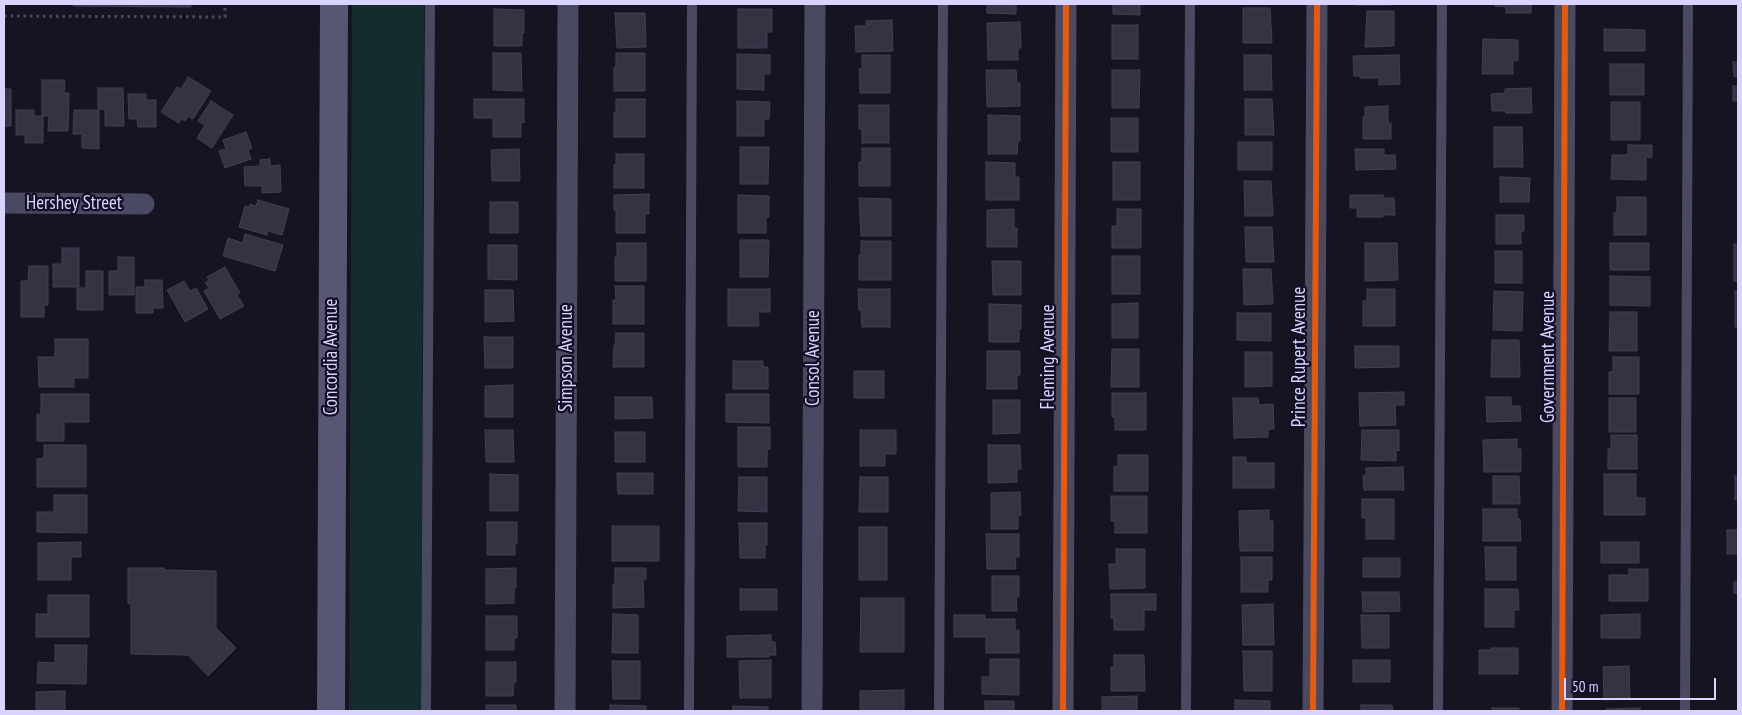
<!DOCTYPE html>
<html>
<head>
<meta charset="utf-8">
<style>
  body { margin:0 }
  #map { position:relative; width:1742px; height:715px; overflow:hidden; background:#161421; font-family:"PT Sans Narrow",sans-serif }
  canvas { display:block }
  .frame { position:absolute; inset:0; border:5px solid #d9d4ff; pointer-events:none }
  .scale { position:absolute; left:1564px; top:678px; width:152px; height:22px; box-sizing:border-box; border:2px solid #d9d4ff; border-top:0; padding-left:6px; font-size:15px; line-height:18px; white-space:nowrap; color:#d9d4ff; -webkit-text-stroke:4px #130f26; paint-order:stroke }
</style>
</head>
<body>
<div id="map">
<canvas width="1742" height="715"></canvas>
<div class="frame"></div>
<div class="scale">50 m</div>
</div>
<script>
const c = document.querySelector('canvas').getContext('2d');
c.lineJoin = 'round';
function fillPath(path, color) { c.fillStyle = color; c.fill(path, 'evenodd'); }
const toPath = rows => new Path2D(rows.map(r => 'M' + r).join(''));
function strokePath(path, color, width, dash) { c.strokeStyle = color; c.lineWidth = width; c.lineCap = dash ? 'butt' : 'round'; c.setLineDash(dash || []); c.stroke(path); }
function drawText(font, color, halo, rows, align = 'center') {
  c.font = font + ' "PT Sans Narrow",sans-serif'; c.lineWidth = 4.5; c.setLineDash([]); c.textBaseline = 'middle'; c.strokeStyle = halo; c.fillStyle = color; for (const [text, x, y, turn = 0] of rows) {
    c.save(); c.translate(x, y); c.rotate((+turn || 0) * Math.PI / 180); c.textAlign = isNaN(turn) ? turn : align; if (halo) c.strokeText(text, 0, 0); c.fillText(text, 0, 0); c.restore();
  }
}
fillPath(toPath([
  [352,4,424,4,421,711,349,711]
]), '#132c2d');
const building = toPath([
  [73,4,191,4,191,7,73,6,73,4],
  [987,4,1016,4,1016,14,987,13,987,4],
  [1113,4,1140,4,1140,15,1113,14,1113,4],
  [1357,4,1391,4,1391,5,1357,5,1357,4],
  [1495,4,1531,4,1531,13,1506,13,1506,7,1495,6,1495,4],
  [1243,8,1270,8,1272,43,1243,43,1243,8],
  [494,9,524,10,524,33,522,33,522,46,494,46,494,9],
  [738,9,772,9,772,32,767,32,767,48,738,48,738,9],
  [1367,11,1394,11,1394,46,1365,47,1367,11],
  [615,13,645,13,646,47,617,48,615,13],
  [892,20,893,51,856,52,855,26,866,26,866,21,892,20],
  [1020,22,1021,48,1018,48,1018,60,988,60,987,23,1020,22],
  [1112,25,1138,25,1138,59,1112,59,1112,25],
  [1604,29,1645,30,1645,51,1604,51,1604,29],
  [1483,39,1518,40,1518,61,1513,60,1513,74,1482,74,1483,39],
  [493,53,521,53,522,91,493,90,493,53],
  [616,53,645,53,645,91,614,91,614,67,616,67,616,53],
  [737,54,770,55,770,74,764,74,764,90,737,89,737,54],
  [862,55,890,55,890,93,860,93,859,69,862,69,862,55],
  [1244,55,1271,55,1272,90,1244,90,1244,55],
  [1399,55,1400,84,1379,85,1379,78,1360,78,1360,76,1354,76,1353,56,1399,55],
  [1733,62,1738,62,1738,76,1734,77,1733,62],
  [1610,64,1644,64,1644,95,1610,95,1610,64],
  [986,70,1016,70,1017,83,1020,83,1020,106,987,107,986,70],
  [1112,70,1140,70,1139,108,1112,108,1112,70],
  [188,77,211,91,193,119,188,116,185,121,181,119,179,123,161,112,177,87,181,89,188,77],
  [42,80,65,80,64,93,69,93,68,131,48,131,49,116,42,116,42,80],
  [1733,86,1738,86,1738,101,1733,101,1733,86],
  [98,88,123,88,124,126,105,126,105,109,98,109,98,88],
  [1531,88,1532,113,1506,113,1505,111,1492,111,1491,94,1505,93,1505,89,1531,88],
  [4,89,11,89,11,126,4,126,4,89],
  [128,94,146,94,146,100,156,100,156,127,138,127,137,119,129,119,128,94],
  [474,99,524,99,524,123,521,122,521,137,493,137,493,118,474,118,474,99],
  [616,99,645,99,645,137,614,137,614,113,616,113,616,99],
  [1245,99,1272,99,1274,135,1245,135,1245,99],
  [211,101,233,115,212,148,197,138,205,125,198,121,211,101],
  [737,101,770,102,769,119,764,119,764,136,737,136,737,101],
  [1611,102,1640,102,1640,140,1611,140,1611,102],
  [859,105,889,105,889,143,862,143,862,129,859,129,859,105],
  [1388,106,1388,123,1391,123,1391,139,1363,139,1363,117,1365,117,1365,107,1388,106],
  [16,110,34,110,34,116,43,116,43,143,25,143,25,135,16,135,16,110],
  [74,110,99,110,99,149,82,148,82,134,73,134,74,110],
  [988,115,1020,116,1020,141,1018,141,1017,154,988,154,988,115],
  [1111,118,1138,118,1138,152,1111,152,1111,118],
  [1494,127,1522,127,1523,167,1494,167,1494,127],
  [246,132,252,148,248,150,251,159,225,168,219,151,226,149,223,140,246,132],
  [1238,142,1272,142,1272,170,1238,170,1238,142],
  [1628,145,1652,145,1652,157,1646,158,1646,180,1611,179,1612,155,1628,155,1628,145],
  [740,147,769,147,768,184,740,184,740,147],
  [862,148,890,148,890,186,859,186,859,162,862,162,862,148],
  [519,149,520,181,492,181,491,150,519,149],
  [1355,149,1384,149,1384,155,1395,155,1396,169,1356,170,1355,149],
  [616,154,644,154,644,188,614,188,614,165,616,165,616,154],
  [270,159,270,166,280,165,281,192,262,193,262,186,245,186,244,167,260,166,260,160,270,159],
  [986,162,1015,163,1015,177,1019,177,1019,200,986,200,986,162],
  [1113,162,1140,162,1140,200,1113,200,1113,162],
  [1500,177,1530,178,1529,202,1500,202,1500,177],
  [1244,181,1271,181,1273,216,1245,216,1244,181],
  [649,194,649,214,645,214,645,233,616,233,616,210,614,210,614,195,649,194],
  [738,195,769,196,769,217,766,217,766,233,738,233,738,195],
  [1350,195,1383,195,1383,198,1394,198,1395,215,1383,215,1383,217,1357,217,1357,208,1350,208,1350,195],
  [1617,197,1646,197,1646,235,1614,235,1614,213,1617,213,1617,197],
  [859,198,891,199,891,236,861,236,859,198],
  [258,200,289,209,282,235,268,231,267,235,239,227,245,206,249,207,250,204,256,206,258,200],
  [490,202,518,202,518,233,490,233,490,202],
  [1014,209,1014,228,1017,228,1017,247,987,247,987,210,1014,209],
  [1117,209,1141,209,1141,248,1112,248,1112,226,1117,226,1117,209],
  [1496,215,1524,215,1524,231,1521,231,1521,244,1496,244,1496,215],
  [1245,227,1272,227,1274,262,1246,262,1245,227],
  [245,234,283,245,275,271,223,256,228,238,243,243,245,234],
  [740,240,769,240,768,277,740,277,740,240],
  [861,241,891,241,891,280,859,280,859,255,861,255,861,241],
  [617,243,646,243,646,281,615,281,615,257,617,257,617,243],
  [1365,243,1397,243,1398,280,1365,281,1365,243],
  [1610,243,1649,243,1649,270,1610,270,1610,243],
  [1734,244,1738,244,1738,281,1734,281,1734,244],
  [488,245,517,245,517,280,488,279,488,245],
  [62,248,79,248,79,287,53,287,53,264,62,264,62,248],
  [1495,251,1522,251,1522,283,1495,283,1495,251],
  [1112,256,1140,256,1140,294,1112,294,1112,256],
  [118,257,134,257,134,295,109,295,109,271,118,271,118,257],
  [992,261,1021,261,1021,295,993,295,992,261],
  [29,266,48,266,48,305,44,305,44,317,21,317,21,281,28,281,29,266],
  [225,267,240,293,237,295,244,306,220,319,204,291,209,288,205,283,209,280,207,277,225,267],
  [1243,269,1271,269,1273,304,1244,305,1243,269],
  [86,271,103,271,103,310,77,310,77,288,86,288,86,271],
  [1610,276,1650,277,1650,306,1610,305,1610,276],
  [145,280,162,280,163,308,153,308,153,313,136,313,136,287,145,287,145,280],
  [184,281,190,291,196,288,208,309,185,322,167,290,184,281],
  [615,286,644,286,644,324,613,324,613,300,616,300,615,286],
  [728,289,770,289,770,312,758,312,759,326,728,326,728,289],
  [858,289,890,289,890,327,862,327,861,310,859,310,858,289],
  [1367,289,1395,289,1395,326,1363,326,1363,301,1367,301,1367,289],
  [485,290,513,290,514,321,485,322,485,290],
  [1494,291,1523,292,1522,331,1493,330,1494,291],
  [1735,291,1738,291,1738,327,1735,327,1735,291],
  [1138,303,1138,338,1112,338,1112,304,1138,303],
  [989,304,1021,305,1021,329,1019,329,1019,342,989,342,989,304],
  [1610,312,1637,312,1637,351,1609,351,1610,312],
  [1237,313,1271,313,1271,341,1237,340,1237,313],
  [616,333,644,333,644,367,613,367,614,345,615,345,616,333],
  [484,337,513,337,513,368,485,368,484,337],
  [55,339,88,339,88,378,74,378,74,387,39,387,38,357,55,357,55,339],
  [1492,340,1519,340,1520,377,1491,377,1492,340],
  [1355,346,1399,346,1399,367,1355,368,1355,346],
  [1112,349,1139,349,1139,387,1111,387,1112,349],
  [987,351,1020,351,1020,375,1017,375,1017,389,987,389,987,351],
  [1245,352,1272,352,1272,386,1245,387,1245,352],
  [1613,357,1639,357,1639,394,1609,394,1609,372,1613,372,1613,357],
  [733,361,763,361,763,367,768,367,768,389,733,389,733,361],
  [854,371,884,371,884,398,854,398,854,371],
  [513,385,513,417,485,417,485,386,513,385],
  [1404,392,1404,405,1395,405,1396,425,1360,426,1359,393,1404,392],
  [1112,393,1146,393,1146,430,1115,430,1115,417,1112,417,1112,393],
  [41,394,89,394,89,422,64,422,64,441,37,441,37,414,41,414,41,394],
  [726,394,769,394,769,423,726,422,726,394],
  [615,397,652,397,653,418,615,419,615,397],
  [1486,397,1511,397,1511,406,1520,406,1521,421,1487,422,1486,397],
  [1233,398,1258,398,1259,405,1273,404,1274,429,1268,429,1268,437,1234,438,1233,398],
  [1609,398,1636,398,1636,432,1609,432,1609,398],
  [993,400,1020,400,1020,433,993,434,993,400],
  [738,427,770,427,770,449,767,449,767,467,738,467,738,427],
  [485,430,513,430,514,462,486,462,485,430],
  [860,430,896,430,896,454,885,454,885,466,860,466,860,430],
  [1362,430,1399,430,1399,451,1396,450,1396,461,1361,460,1362,430],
  [615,432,645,432,645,462,615,462,615,432],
  [1611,435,1637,435,1637,469,1608,469,1608,449,1611,449,1611,435],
  [1517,439,1517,449,1521,449,1521,472,1484,472,1483,440,1517,439],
  [44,445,86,445,86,487,37,487,37,459,44,458,44,445],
  [988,445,1020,445,1021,469,1017,469,1017,482,988,483,988,445],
  [1118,455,1148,455,1148,491,1114,491,1114,466,1118,467,1118,455],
  [1233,457,1246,457,1246,463,1274,463,1274,488,1233,488,1233,457],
  [1403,467,1404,490,1364,490,1363,476,1366,475,1366,468,1403,467],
  [617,473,653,473,653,494,618,494,617,473],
  [490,474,518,475,518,511,490,511,490,474],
  [1604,474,1636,474,1636,498,1645,498,1645,515,1604,515,1604,474],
  [1493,476,1519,476,1520,504,1493,504,1493,476],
  [1735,476,1738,476,1738,500,1735,500,1735,476],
  [739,477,767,477,767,512,738,511,739,477],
  [860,477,888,477,888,512,859,512,860,477],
  [1020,492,1021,515,1018,516,1018,529,991,529,991,493,1020,492],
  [54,495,87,495,87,533,37,532,37,512,54,512,54,495],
  [1111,496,1147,496,1147,533,1115,533,1115,521,1111,521,1111,496],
  [1362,499,1394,499,1394,539,1366,539,1366,518,1362,518,1362,499],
  [1483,509,1517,509,1517,519,1520,519,1521,541,1483,541,1483,509],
  [1269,510,1269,521,1273,521,1273,551,1240,551,1239,511,1269,510],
  [487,522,517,522,517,543,515,543,515,555,487,555,487,522],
  [739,523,767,523,767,545,765,545,765,558,740,558,739,523],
  [612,526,659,526,659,561,612,561,612,526],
  [859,527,887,527,887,580,859,580,859,527],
  [1727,530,1738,530,1738,554,1727,554,1727,530],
  [986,534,1019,534,1019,557,1015,557,1016,569,987,569,986,534],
  [81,542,81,557,71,557,71,580,38,580,38,543,81,542],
  [1601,542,1639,542,1639,563,1601,563,1601,542],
  [1485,547,1516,547,1516,580,1486,580,1485,547],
  [1116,549,1145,549,1145,588,1110,589,1109,564,1116,564,1116,549],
  [1241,557,1272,557,1272,580,1268,580,1268,592,1241,592,1241,557],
  [1363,558,1400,558,1400,577,1363,577,1363,558],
  [128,568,164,568,164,570,216,571,216,628,236,648,208,676,188,655,131,654,131,603,128,604,128,568],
  [516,568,516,588,514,588,514,603,486,604,486,569,516,568],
  [615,568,646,568,646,579,643,579,644,607,613,608,613,584,615,585,615,568],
  [1629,569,1648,569,1648,601,1609,601,1609,575,1629,575,1629,569],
  [992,576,1019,576,1019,597,1016,597,1017,611,992,611,992,576],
  [1734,582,1738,582,1738,593,1734,593,1734,582],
  [740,589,777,589,777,610,740,610,740,589],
  [1485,589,1518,589,1519,610,1514,610,1514,627,1485,627,1485,589],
  [1362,592,1399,592,1400,611,1363,612,1362,592],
  [1111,594,1156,594,1156,610,1144,610,1144,630,1114,630,1114,618,1111,618,1111,594],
  [48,595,89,595,89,637,36,637,36,614,48,614,48,595],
  [861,598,904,598,904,652,860,652,861,598],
  [1273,604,1274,645,1243,645,1242,605,1273,604],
  [613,614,638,615,638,653,612,653,613,614],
  [1640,614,1640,638,1601,638,1601,615,1640,614],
  [954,615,985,615,985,619,1015,619,1015,630,1019,630,1019,653,986,653,986,637,954,637,954,615],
  [1361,615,1389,615,1389,648,1362,648,1361,615],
  [486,616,517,616,517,638,514,638,514,650,486,650,486,616],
  [771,635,771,642,775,642,776,655,769,655,769,657,727,657,727,636,771,635],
  [55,645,87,645,86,684,37,683,38,662,55,663,55,645],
  [1491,648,1518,648,1518,674,1479,674,1479,650,1491,650,1491,648],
  [1243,651,1272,651,1272,691,1244,691,1243,651],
  [1114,655,1144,655,1145,691,1111,691,1111,667,1114,667,1114,655],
  [990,659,1019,659,1019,695,982,694,982,677,990,677,990,659],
  [771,660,771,698,740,698,739,661,771,660],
  [1353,660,1390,660,1390,682,1353,682,1353,660],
  [612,661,640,661,640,699,613,699,612,661],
  [486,662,516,662,516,682,514,682,513,696,486,696,486,662],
  [1629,666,1630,699,1604,700,1603,667,1629,666],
  [904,690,904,711,860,711,860,691,904,690],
  [65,691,65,711,36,711,36,692,65,691],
  [1137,696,1137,711,1102,711,1102,697,1137,696],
  [1235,700,1270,701,1270,711,1235,711,1235,700],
  [985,701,1014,701,1014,711,985,711,985,701],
  [486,705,516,705,516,711,486,711,486,705],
  [610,705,646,706,646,711,610,711,610,705],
  [1361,705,1392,705,1393,711,1361,711,1361,705],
  [733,706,768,707,768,711,732,711,733,706],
  [1492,708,1519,708,1519,711,1492,711,1492,708],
  [1640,708,1640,711,1606,711,1606,709,1640,708]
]);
fillPath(building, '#343243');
strokePath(building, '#433f54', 1);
strokePath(toPath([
  [4,16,225,17,225,4]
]), '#44505f', 3, [2.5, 4]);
strokePath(toPath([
  [426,711,430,4],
  [689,711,692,4],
  [939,711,943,4],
  [1186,711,1190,4],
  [1438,711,1442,4],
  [1685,711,1688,4]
]), '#4a4962', 10);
strokePath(toPath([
  [4,203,144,204],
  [565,711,568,4],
  [812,711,815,4],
  [1063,711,1066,4],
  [1313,711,1317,4],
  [1562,711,1565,4]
]), '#4a4962', 21);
strokePath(toPath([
  [331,711,334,4]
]), '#575674', 28);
strokePath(toPath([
  [1063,711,1066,4],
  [1313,711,1317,4],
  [1562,711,1565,4]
]), '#e8590c', 6);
drawText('19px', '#d9d4ff', '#130f26', [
  ["Hershey Street",74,204],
  ["Concordia Avenue",332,357,-90],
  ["Fleming Avenue",1049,357,-90],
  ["Prince Rupert Avenue",1300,357,-90],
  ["Government Avenue",1549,357,-90],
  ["Simpson Avenue",567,358,-90],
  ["Consol Avenue",814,358,-90]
]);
</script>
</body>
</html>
